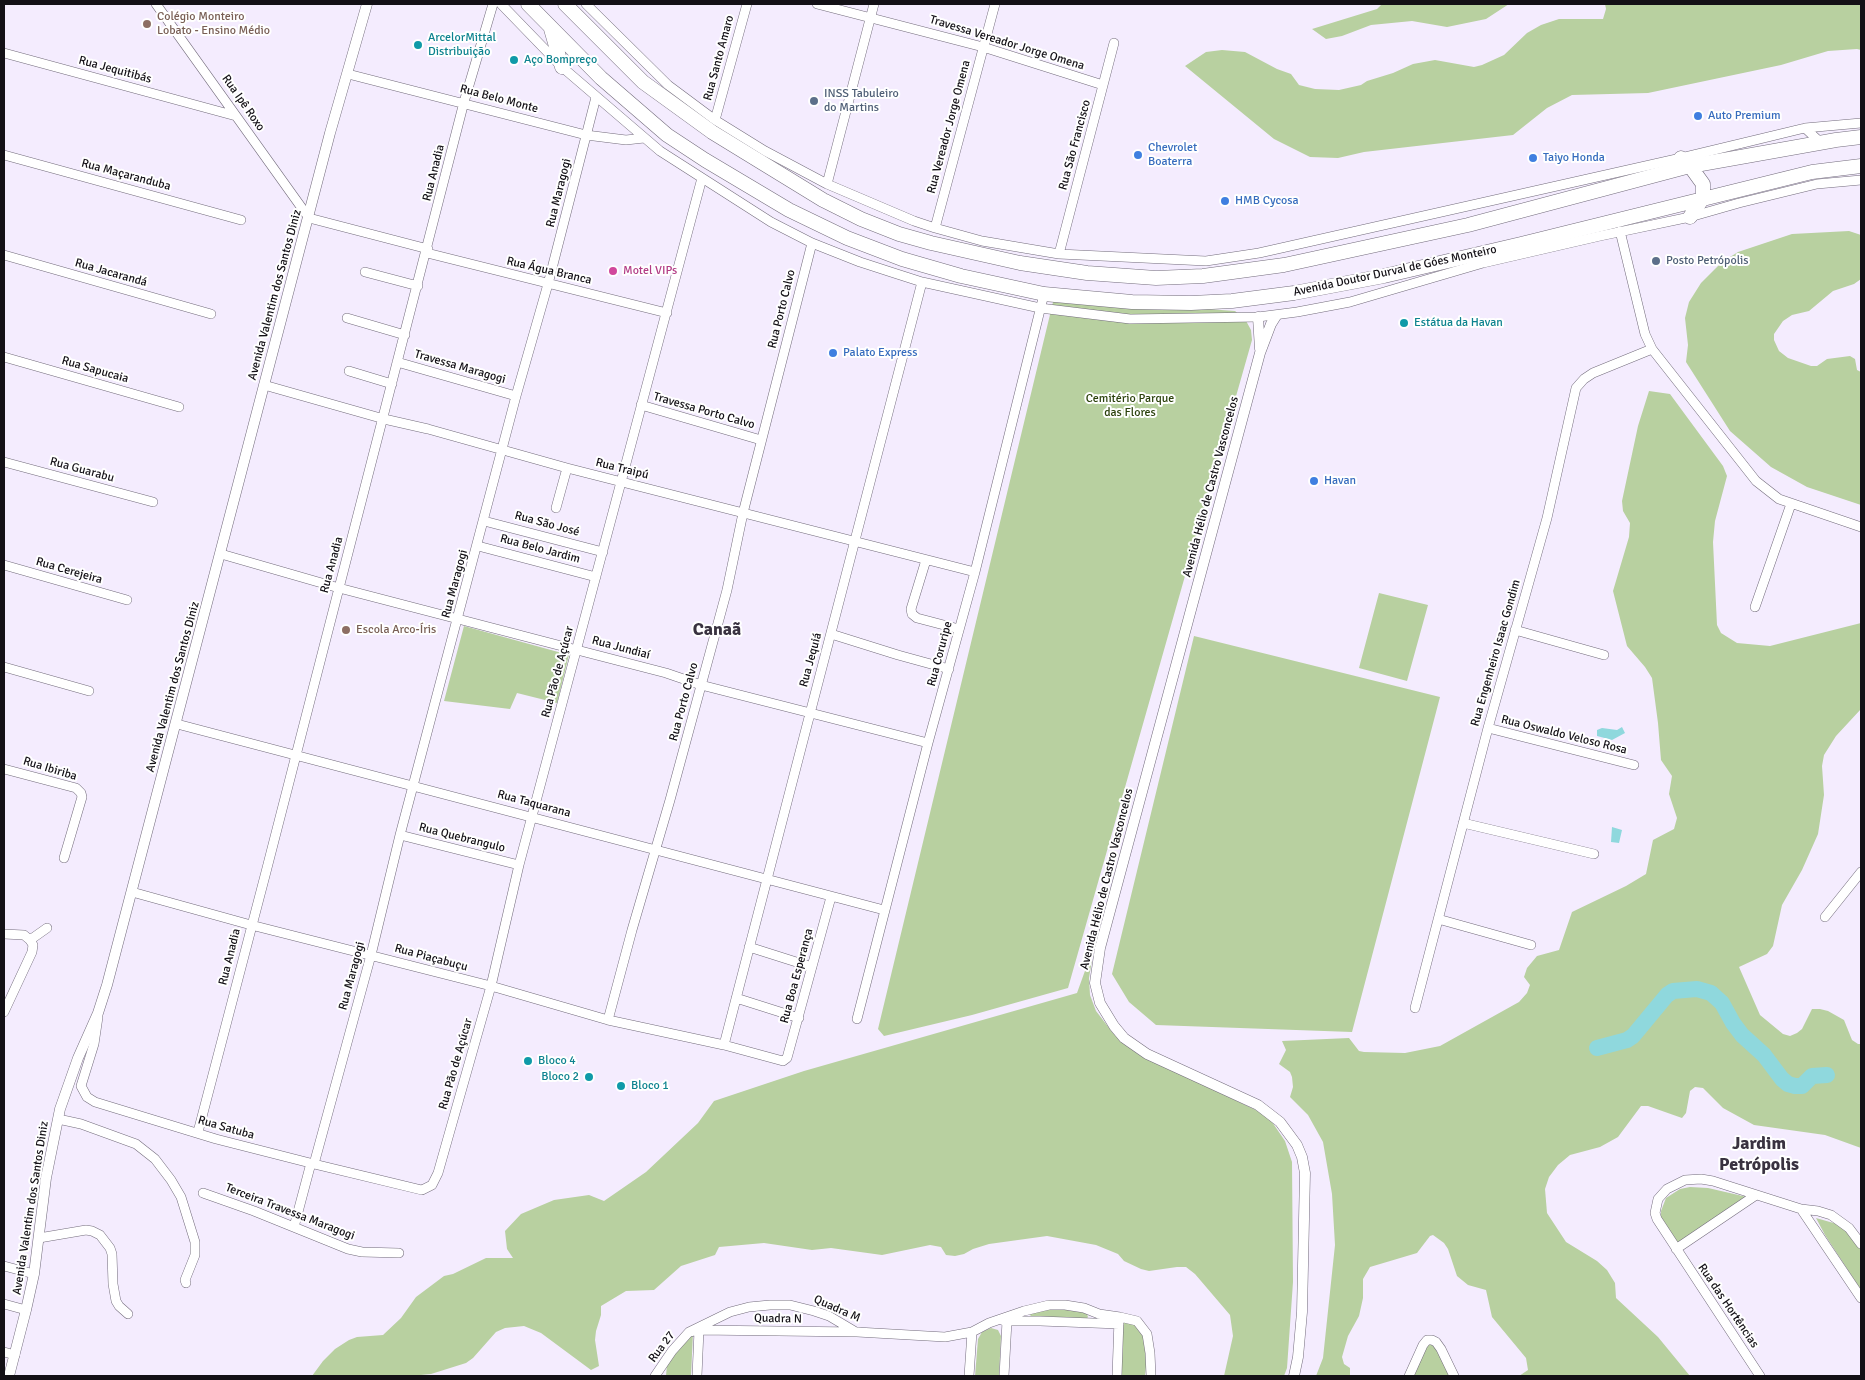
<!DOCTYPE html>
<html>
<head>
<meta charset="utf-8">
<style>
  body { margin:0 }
  #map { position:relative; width:1865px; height:1380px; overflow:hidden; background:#f4ecfe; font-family:Signika,sans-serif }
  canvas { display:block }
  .frame { position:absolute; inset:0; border:5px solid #131016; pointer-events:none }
</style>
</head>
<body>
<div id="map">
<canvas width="1865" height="1380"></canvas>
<div class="frame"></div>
</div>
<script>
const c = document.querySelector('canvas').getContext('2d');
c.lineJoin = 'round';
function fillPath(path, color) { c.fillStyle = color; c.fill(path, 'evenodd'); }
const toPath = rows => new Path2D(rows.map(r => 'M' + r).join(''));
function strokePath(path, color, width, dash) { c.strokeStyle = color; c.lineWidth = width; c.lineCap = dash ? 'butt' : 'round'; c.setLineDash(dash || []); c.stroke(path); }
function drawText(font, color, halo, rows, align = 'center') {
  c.font = font + ' Signika,sans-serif'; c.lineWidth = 4; c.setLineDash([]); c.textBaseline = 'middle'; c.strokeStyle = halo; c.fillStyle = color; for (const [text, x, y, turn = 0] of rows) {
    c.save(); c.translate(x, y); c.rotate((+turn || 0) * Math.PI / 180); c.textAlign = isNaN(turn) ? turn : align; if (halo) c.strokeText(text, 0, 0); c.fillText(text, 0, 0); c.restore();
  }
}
fillPath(toPath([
  [1382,4,1509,4,1486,19,1447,27,1412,21,1371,25,1342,36,1326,39,1312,29,1377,9],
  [1605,4,1861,4,1861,50,1857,49,1828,51,1781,65,1648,93,1572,95,1547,108,1513,135,1364,152,1338,158,1310,157,1274,139,1185,66,1206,52,1222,50,1245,52,1277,69,1291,74,1299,85,1315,89,1339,90,1361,85,1367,81,1393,73,1413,64,1435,60,1474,67,1482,65,1504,55,1527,33,1541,25,1559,19,1603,19,1606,9],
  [1849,231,1861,235,1861,279,1854,284,1833,291,1809,311,1792,315,1783,321,1774,334,1774,340,1779,351,1788,358,1811,366,1817,366,1827,359,1850,356,1855,359,1857,370,1861,372,1861,505,1807,487,1771,467,1730,431,1686,362,1688,345,1685,318,1689,302,1701,283,1722,262,1738,252,1792,234],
  [1054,298,1235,311,1245,319,1251,330,1252,340,1068,988,972,1015,884,1036,878,1029],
  [1649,391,1670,394,1723,466,1727,476,1715,521,1713,542,1717,625,1721,633,1737,643,1770,646,1861,623,1861,709,1836,736,1824,755,1822,766,1824,795,1818,834,1802,870,1782,905,1773,946,1767,954,1739,967,1760,1015,1783,1034,1790,1036,1797,1033,1802,1029,1812,1009,1820,1009,1828,1011,1844,1020,1852,1040,1858,1044,1861,1044,1861,1148,1825,1135,1754,1125,1723,1108,1703,1088,1695,1087,1690,1091,1686,1113,1682,1118,1648,1106,1641,1106,1618,1137,1600,1147,1570,1155,1558,1165,1549,1177,1545,1189,1547,1213,1566,1242,1597,1261,1607,1270,1615,1283,1616,1298,1658,1337,1690,1376,1519,1376,1528,1370,1526,1358,1492,1317,1486,1290,1468,1285,1457,1276,1448,1249,1444,1243,1433,1235,1430,1236,1417,1253,1370,1267,1363,1279,1363,1298,1359,1316,1348,1336,1342,1357,1344,1364,1350,1368,1350,1376,1316,1376,1323,1358,1335,1245,1332,1194,1323,1142,1308,1115,1290,1097,1293,1087,1292,1077,1290,1072,1279,1064,1286,1050,1282,1041,1349,1038,1359,1051,1364,1052,1405,1053,1440,1046,1519,1002,1527,993,1530,985,1524,977,1527,968,1537,956,1559,950,1572,912,1626,886,1646,874,1653,840,1674,829,1677,818,1669,794,1672,776,1661,760,1658,723,1652,678,1645,667,1627,646,1613,591,1629,537,1630,523,1623,511,1622,501,1638,426],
  [1379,593,1428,605,1407,681,1359,668],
  [464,626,569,655,557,703,517,693,510,709,444,701],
  [1194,636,1440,697,1352,1032,1156,1025,1129,1002,1112,974],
  [1092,960,1089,978,1090,995,1096,1011,1113,1033,1144,1056,1268,1116,1285,1141,1292,1162,1293,1282,1287,1368,1284,1376,1224,1376,1233,1336,1230,1315,1195,1274,1186,1267,1177,1267,1149,1271,1141,1269,1124,1261,1118,1254,1096,1245,1047,1236,989,1244,973,1249,964,1254,955,1256,946,1255,941,1247,930,1245,882,1255,831,1248,812,1250,764,1243,719,1247,715,1255,681,1266,654,1290,626,1291,601,1306,601,1315,596,1331,595,1340,599,1366,591,1370,541,1333,524,1326,505,1328,496,1332,473,1358,466,1363,431,1374,411,1376,312,1376,323,1361,335,1349,349,1340,357,1337,383,1335,401,1318,416,1297,444,1276,453,1274,486,1258,513,1258,507,1249,505,1231,521,1214,554,1200,589,1195,604,1201,646,1172,698,1123,714,1101,804,1071,1077,993,1086,968],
  [1690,1187,1708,1188,1747,1197,1677,1244,1661,1218,1661,1211,1666,1198,1680,1189],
  [1816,1218,1837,1224,1846,1231,1861,1249,1861,1290,1825,1235],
  [1053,1307,1086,1311,1088,1317,1085,1321,1031,1317,1030,1314],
  [1123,1322,1129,1322,1137,1326,1144,1338,1147,1357,1145,1376,1120,1376],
  [991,1328,998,1330,1001,1336,999,1376,975,1376,978,1339,982,1332],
  [693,1333,691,1376,666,1376,667,1364],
  [1431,1341,1453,1376,1412,1376,1424,1347]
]), '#b8d0a0');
fillPath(toPath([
  [1622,727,1625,733,1612,740,1597,736,1597,730,1602,728,1617,730],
  [1612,827,1622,830,1619,843,1611,842]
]), '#8fd8dd');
strokePath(toPath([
  [1597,1048,1627,1040,1633,1036,1667,995,1673,991,1697,989,1711,993,1722,1003,1733,1023,1742,1035,1764,1055,1782,1079,1788,1084,1795,1086,1802,1086,1812,1076,1827,1075]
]), '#8fd8dd', 16);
const minor = toPath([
  [156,4,309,218,428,249],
  [501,4,562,67,660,151,771,222,812,243,860,262,897,274,922,282,1040,308,1130,319,1258,317,1297,312,1350,302,1483,263,1600,236,1690,217,1739,203,1817,184,1861,180],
  [586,4,668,85,715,120,765,151,827,184,914,221,935,228,982,241,1059,254,1206,261,1259,253,1681,158,1805,128,1821,143],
  [817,4,983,47,1103,85],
  [4,53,236,116],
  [348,74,586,135,626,140,644,138],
  [715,120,747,4],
  [1805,128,1861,123],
  [4,155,241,220],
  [827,184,874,4],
  [935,228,995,4],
  [1620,231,1645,334,1652,349,1756,481,1779,499,1861,527],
  [427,253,667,313],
  [1059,254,1114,43],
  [4,255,211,314],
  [365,272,418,286],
  [347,318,405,335],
  [4,357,179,407],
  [397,362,516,396],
  [349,371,392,384],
  [264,385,384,419,428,429,567,468,975,572],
  [641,405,761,440],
  [4,462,153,502],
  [556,508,567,468],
  [484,521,603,552],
  [478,546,596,577],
  [221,554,339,588,577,650,666,673,701,685,928,743],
  [926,560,911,609,912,614,917,618,959,629],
  [4,565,127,600],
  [1755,607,1791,504],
  [1515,630,1604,655],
  [831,634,898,655,949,669],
  [4,667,89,691],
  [177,724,884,910],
  [1488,728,1634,765],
  [4,769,76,788,81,793,82,797,64,858],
  [1463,823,1594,854],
  [400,835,519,865],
  [132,892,251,925,491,986,608,1020,724,1045,783,1061,787,1058,831,897],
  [1825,917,1861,872],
  [1438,919,1531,945],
  [4,934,24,935,30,940,33,945,32,952,4,1012],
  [30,940,47,928],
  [749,947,812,967],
  [736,998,799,1018],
  [1415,1008,1488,728,1547,518,1576,388,1584,379,1593,373,1652,349],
  [98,1017,94,1044,81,1086,87,1097,95,1102,216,1139,314,1164,422,1190,432,1185,438,1173,491,986,519,865,702,178],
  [857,1019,928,743,975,572,1044,294],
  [608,1020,632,930,670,800,727,590,743,513,812,243],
  [724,1045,922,282],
  [58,1119,81,1124,136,1144,155,1159,171,1180,181,1197,195,1242,195,1255,185,1280,186,1283],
  [198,1132,267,868,464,102,493,4],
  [314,1164,371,955,400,835,516,396,548,284,596,97],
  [203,1193,254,1211,348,1249,362,1252,399,1253],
  [1801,1209,1861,1298],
  [294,1227,311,1163],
  [39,1238,86,1230,92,1231,100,1235,110,1248,112,1254,113,1284,116,1301,119,1306,128,1314],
  [1676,1249,1756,1195],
  [4,1266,34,1274],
  [4,1304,26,1310],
  [1004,1321,1040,1321,1119,1324],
  [689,1332,699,1330,857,1332,945,1337,972,1332,989,1323,1024,1311,1049,1305,1065,1305,1084,1308,1099,1314,1120,1317,1137,1321,1147,1334,1150,1353,1151,1376],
  [4,1352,15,1355],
  [655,1376,672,1351,689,1332,730,1312,749,1307,770,1305,790,1305,814,1311,829,1316,856,1332],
  [697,1376,699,1330,702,1327],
  [969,1376,972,1332],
  [1004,1376,1007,1321],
  [1117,1376,1119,1319],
  [1409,1376,1423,1345,1427,1340,1432,1340,1436,1342,1441,1349,1454,1376],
  [1760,1376,1657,1219,1655,1213,1658,1199,1667,1189,1685,1180,1701,1179,1713,1181,1801,1209,1818,1211,1831,1215,1849,1228,1861,1244]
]);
const tertiary = toPath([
  [1276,316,1271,324,1260,353,1100,948,1095,983,1100,1003,1114,1026,1124,1038,1147,1054,1258,1105,1280,1122,1297,1145,1302,1157,1305,1173,1302,1312,1298,1357,1294,1376],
  [1258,317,1260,349],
  [9,1376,26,1310,34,1274,46,1178,60,1109,78,1058,98,1013,107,985,330,133,367,4]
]);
const trunk = toPath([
  [528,4,601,78,667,135,705,160,789,210,847,238,902,259,961,276,1044,294,1132,302,1191,303,1232,301,1294,293,1384,276,1521,244,1812,172,1861,166],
  [565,4,643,82,712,132,823,200,861,219,899,234,931,243,1020,263,1087,273,1156,278,1203,276,1284,265,1468,225,1690,166,1836,140,1861,137],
  [551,29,562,67],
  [1681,158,1690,166,1703,184,1703,198,1690,217]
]);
strokePath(minor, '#736c7c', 10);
strokePath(tertiary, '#736c7c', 11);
strokePath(trunk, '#736c7c', 15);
strokePath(minor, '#fff', 9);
strokePath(tertiary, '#fff', 10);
strokePath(trunk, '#fff', 14);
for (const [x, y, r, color] of [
  [147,24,5,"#8d6e63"],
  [418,45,5,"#0f9aa8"],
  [514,60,5,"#0f9aa8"],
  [814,101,5,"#5c6f8a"],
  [1698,116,5,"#3f7fe0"],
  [1138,155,5,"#3f7fe0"],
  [1533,158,5,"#3f7fe0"],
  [1225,201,5,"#3f7fe0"],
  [1656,261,5,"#5c6f8a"],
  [613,271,5,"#d1479c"],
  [1404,323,5,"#0f9aa8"],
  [833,353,5,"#3f7fe0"],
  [1314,481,5,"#3f7fe0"],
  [346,630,5,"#8d6e63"],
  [528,1061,5,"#0f9aa8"],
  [589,1077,5,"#0f9aa8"],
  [621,1086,5,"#0f9aa8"]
]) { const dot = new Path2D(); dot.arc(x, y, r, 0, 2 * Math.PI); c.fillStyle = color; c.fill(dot); strokePath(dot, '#fff', 2); }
drawText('12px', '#785e54', '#fff', [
  ["Colégio Monteiro",157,17],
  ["Lobato - Ensino Médio",157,31],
  ["Escola Arco-Íris",356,630]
], 'left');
drawText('12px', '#0d838f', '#fff', [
  ["ArcelorMittal",428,38],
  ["Distribuição",428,52],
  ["Aço Bompreço",524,60],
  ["Estátua da Havan",1414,323],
  ["Bloco 4",538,1061],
  ["Bloco 2",579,1077,"right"],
  ["Bloco 1",631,1086]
], 'left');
drawText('12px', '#131016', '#fff', [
  ["Travessa Vereador Jorge Omena",1007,43,17],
  ["Rua Santo Amaro",719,58,-75],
  ["Rua Jequitibás",115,70,15],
  ["Rua Belo Monte",499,99,15],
  ["Rua Ipê Roxo",243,103,55],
  ["Rua Vereador Jorge Omena",949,127,-75],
  ["Rua São Francisco",1075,145,-75],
  ["Rua Anadia",434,173,-76],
  ["Rua Maçaranduba",126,175,15],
  ["Rua Maragogi",559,193,-76],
  ["Rua Água Branca",549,271,13],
  ["Avenida Doutor Durval de Góes Monteiro",1395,271,-12],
  ["Rua Jacarandá",111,273,16],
  ["Avenida Valentim dos Santos Diniz",275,295,-75],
  ["Rua Porto Calvo",782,309,-76],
  ["Travessa Maragogi",460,367,16],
  ["Rua Sapucaia",95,370,16],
  ["Travessa Porto Calvo",704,411,16],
  ["Rua Traipú",622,469,14],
  ["Rua Guarabu",82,470,15],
  ["Avenida Hélio de Castro Vasconcelos",1211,487,-75],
  ["Rua São José",547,524,15],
  ["Rua Belo Jardim",540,549,15],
  ["Rua Anadia",332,565,-75],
  ["Rua Cerejeira",69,571,16],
  ["Rua Maragogi",455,584,-75],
  ["Rua Jundiaí",621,648,15],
  ["Rua Engenheiro Isaac Gondim",1496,653,-74],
  ["Rua Coruripe",940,654,-75],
  ["Rua Jequiá",811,660,-75],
  ["Rua Pão de Açúcar",558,672,-75],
  ["Avenida Valentim dos Santos Diniz",173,687,-75],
  ["Rua Porto Calvo",684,702,-75],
  ["Rua Oswaldo Veloso Rosa",1564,735,14],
  ["Rua Ibiriba",50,769,17],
  ["Rua Taquarana",534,804,15],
  ["Rua Quebrangulo",462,838,14],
  ["Avenida Hélio de Castro Vasconcelos",1107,879,-76],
  ["Rua Anadia",230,957,-76],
  ["Rua Piaçabuçu",431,958,15],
  ["Rua Maragogi",352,976,-75],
  ["Rua Boa Esperança",797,976,-75],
  ["Rua Pão de Açúcar",456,1064,-74],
  ["Rua Satuba",226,1128,16],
  ["Avenida Valentim dos Santos Diniz",31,1208,-81],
  ["Terceira Travessa Maragogi",290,1212,21],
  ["Rua das Hortências",1728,1306,56],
  ["Quadra M",837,1309,24],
  ["Quadra N",778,1319,1],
  ["Rua 27",662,1347,-53]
]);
drawText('12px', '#4e5e75', '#fff', [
  ["INSS Tabuleiro",824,94],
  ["do Martins",824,108],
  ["Posto Petrópolis",1666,261]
], 'left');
drawText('12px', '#366cbe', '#fff', [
  ["Auto Premium",1708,116],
  ["Chevrolet",1148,148],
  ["Boaterra",1148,162],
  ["Taiyo Honda",1543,158],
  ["HMB Cycosa",1235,201],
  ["Palato Express",843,353],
  ["Havan",1324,481]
], 'left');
drawText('12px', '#b23c85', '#fff', [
  ["Motel VIPs",623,271]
], 'left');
drawText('12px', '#2b410c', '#fff', [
  ["Cemitério Parque",1130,399],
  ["das Flores",1130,413]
]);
drawText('bold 18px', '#393240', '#fff', [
  ["Canaã",717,630],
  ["Jardim",1759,1144],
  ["Petrópolis",1759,1165]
]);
</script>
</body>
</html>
